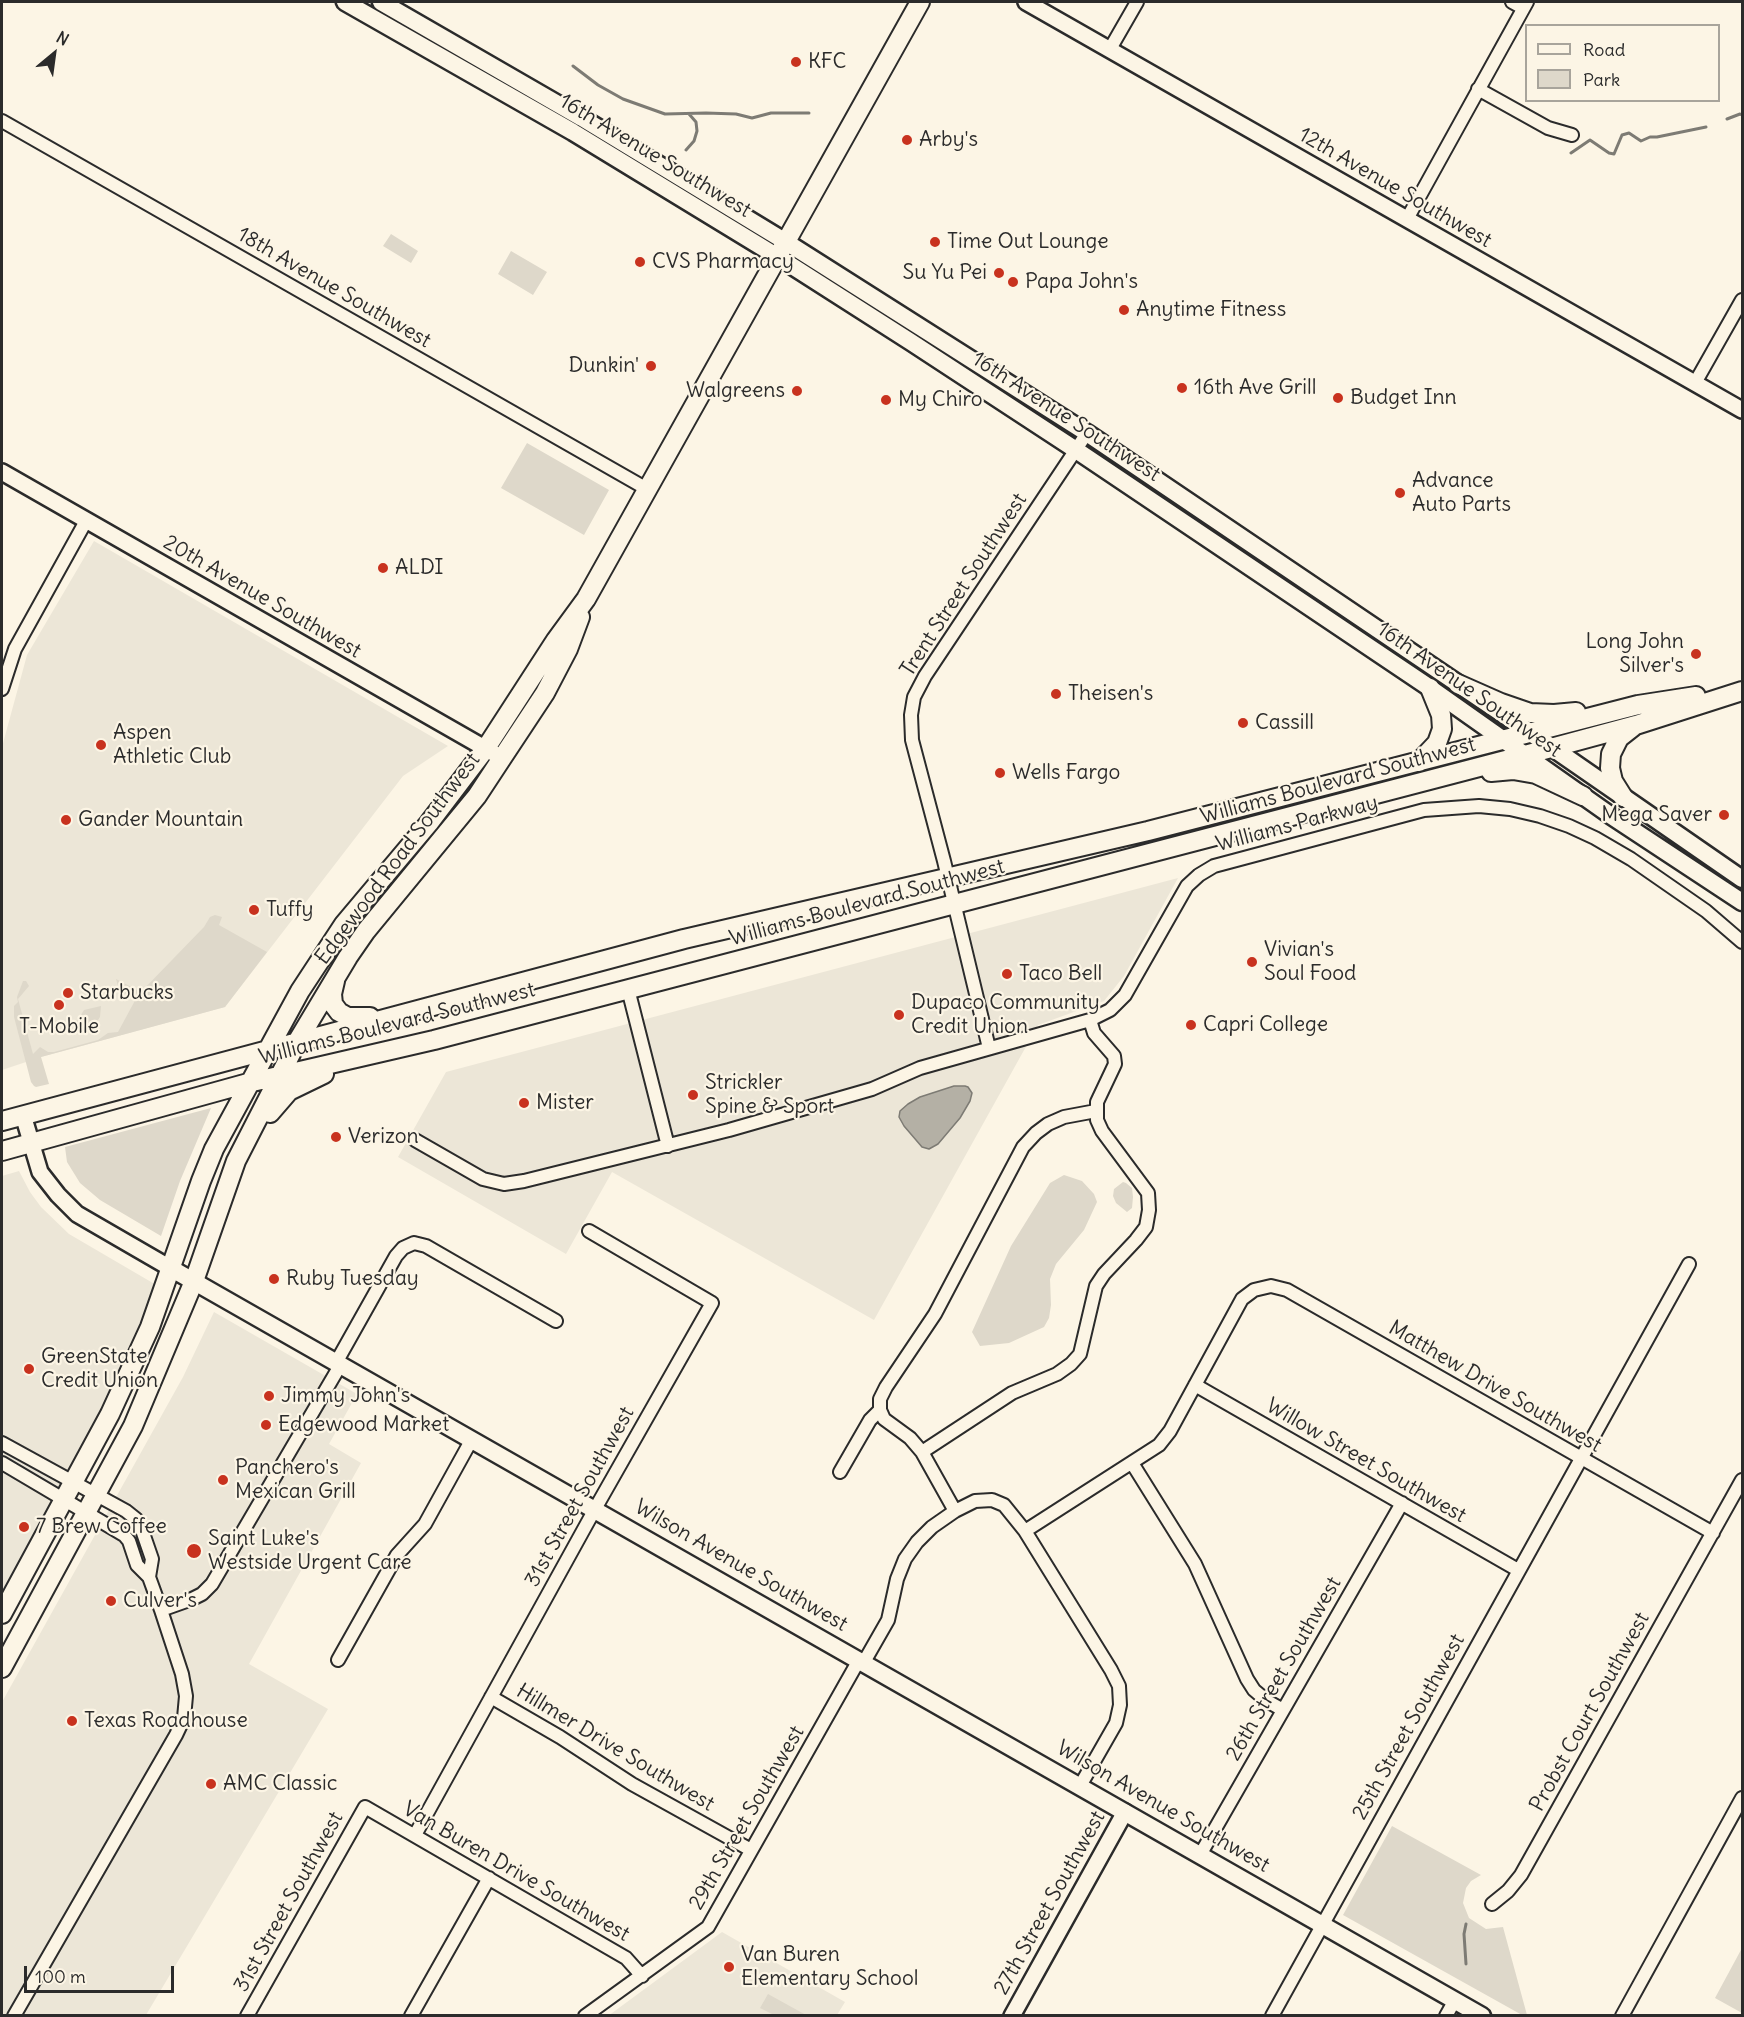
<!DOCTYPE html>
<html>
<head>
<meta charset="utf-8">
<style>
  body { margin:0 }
  #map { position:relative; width:1744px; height:2017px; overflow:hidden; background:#fcf5e5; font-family:Delius,sans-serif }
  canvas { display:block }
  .frame { position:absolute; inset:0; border:3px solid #2b2b2b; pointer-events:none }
  .legend { position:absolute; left:1525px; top:24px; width:195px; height:78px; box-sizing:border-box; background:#fcf5e5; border:2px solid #a8a49b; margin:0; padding:8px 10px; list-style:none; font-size:18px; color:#2b2b2b }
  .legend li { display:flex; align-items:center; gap:12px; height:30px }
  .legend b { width:30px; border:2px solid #a8a49b }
  .north { position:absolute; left:24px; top:24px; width:60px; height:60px; -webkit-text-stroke:4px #fcf5e5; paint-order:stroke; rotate:29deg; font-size:16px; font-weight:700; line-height:24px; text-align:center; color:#2b2b2b }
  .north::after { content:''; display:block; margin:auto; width:21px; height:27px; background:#2b2b2b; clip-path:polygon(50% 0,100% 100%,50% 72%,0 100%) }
  .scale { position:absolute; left:24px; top:1966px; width:150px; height:27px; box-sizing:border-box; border:3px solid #2b2b2b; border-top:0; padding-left:8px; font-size:18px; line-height:21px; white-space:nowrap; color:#2b2b2b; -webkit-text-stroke:4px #fcf5e5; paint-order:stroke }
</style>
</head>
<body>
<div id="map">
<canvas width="1744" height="2017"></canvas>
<div class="frame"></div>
<ul class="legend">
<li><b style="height:8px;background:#fcf5e5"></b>Road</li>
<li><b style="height:16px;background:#ded8ca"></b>Park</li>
</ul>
<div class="north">N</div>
<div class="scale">100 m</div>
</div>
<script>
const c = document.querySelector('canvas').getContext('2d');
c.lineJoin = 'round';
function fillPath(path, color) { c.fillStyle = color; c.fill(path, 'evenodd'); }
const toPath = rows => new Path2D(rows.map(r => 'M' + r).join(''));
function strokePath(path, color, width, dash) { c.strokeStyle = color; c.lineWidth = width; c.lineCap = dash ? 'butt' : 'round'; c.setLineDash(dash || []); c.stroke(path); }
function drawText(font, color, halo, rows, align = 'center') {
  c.font = font + ' Delius,sans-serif'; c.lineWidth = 4.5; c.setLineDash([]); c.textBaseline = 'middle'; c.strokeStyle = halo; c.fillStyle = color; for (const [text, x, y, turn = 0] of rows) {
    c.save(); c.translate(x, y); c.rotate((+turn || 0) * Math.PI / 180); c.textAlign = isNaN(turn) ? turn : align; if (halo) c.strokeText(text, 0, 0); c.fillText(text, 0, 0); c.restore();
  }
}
fillPath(toPath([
  [94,541,448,746,403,776,225,1007,41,1057,2,1070,2,747,27,655],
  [1178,878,1124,976,1104,1001,1038,1025,874,1320,612,1172,566,1254,398,1157,446,1072],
  [19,1171,30,1192,41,1207,69,1234,158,1286,102,1420,2,1600,2,1176],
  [214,1312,357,1394,329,1444,361,1463,249,1664,328,1709,146,2015,2,2016,2,1702,183,1377],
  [722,1932,845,2002,837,2015,608,2016]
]), '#ece6d7');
fillPath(toPath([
  [391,234,418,251,411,263,383,246],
  [511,251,547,272,533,295,498,274],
  [527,443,609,490,584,535,501,488],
  [215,915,222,917,219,925,267,952,225,1007,41,1057,49,1084,36,1087,34,1086,31,1082,14,1017,14,1006,18,1002,17,997,23,981,26,981,29,986,18,999,33,1054,40,1047,48,1052,54,1052,98,1040,108,1033,118,1032,138,995,120,993,116,979,141,992,204,927,210,917],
  [101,1006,100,1017,92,1029,86,1033,82,1022,76,1023,84,1010],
  [211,1108,180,1181,161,1236,100,1200,80,1183,67,1162,65,1147],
  [1064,1175,1082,1181,1094,1194,1097,1202,1084,1230,1056,1264,1050,1279,1051,1305,1049,1318,1044,1327,1009,1343,980,1346,972,1332,1011,1246,1050,1183],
  [1123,1182,1126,1183,1132,1188,1133,1197,1132,1208,1127,1212,1116,1203,1113,1196,1114,1189],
  [1392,1826,1481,1875,1471,1881,1466,1888,1463,1903,1469,1918,1486,1929,1503,1927,1527,2015,1522,2015,1343,1915],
  [1742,1948,1742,2013,1715,1998],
  [768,1994,806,2015,774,2015,760,2008]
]), '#ded8ca');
const water = toPath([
  [954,1086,965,1086,968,1087,972,1093,970,1101,960,1118,938,1144,929,1149,922,1147,904,1126,899,1117,900,1111,908,1104,920,1097,954,1086]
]);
fillPath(water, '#b4b0a5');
strokePath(water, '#7d7b74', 1.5);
strokePath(toPath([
  [573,66,598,85,623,99,665,114,706,113,736,114,752,118,771,113,809,113],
  [1727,119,1740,114,1742,115],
  [686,150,694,141,697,131,696,122,689,114],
  [1571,153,1590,140,1609,153,1614,154,1622,135,1629,133,1641,141,1650,137,1657,137,1706,127],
  [1466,1924,1464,1934,1466,1964]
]), '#7d7b74', 3);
const minor = toPath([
  [1512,2,1523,8],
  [1110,49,1137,2],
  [1478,89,1548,128,1572,135],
  [2,121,647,489],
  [1407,219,1527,2],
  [1695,383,1742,300],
  [2,689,15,649,86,521],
  [628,989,668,1146],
  [989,1048,944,861,912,740,911,715,914,697,925,676,1087,433],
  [415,1140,483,1179,504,1184,524,1181,729,1130,872,1089,920,1068,1090,1020,1110,1010,1125,995,1187,886,1199,875,1214,866,1424,810,1479,806,1510,809,1540,816,1569,826,1595,838,1631,859,1706,911,1742,942],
  [337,1361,396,1256,403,1248,414,1243,426,1246,556,1321],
  [1195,1385,1518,1570],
  [2,1443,126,1511,136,1519,142,1530,152,1559,149,1577],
  [922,1452,1012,1393,1057,1374,1071,1364,1080,1354,1096,1286,1104,1274,1136,1240,1146,1227,1149,1210,1148,1193,1102,1131,1097,1120,1097,1102,1115,1064,1114,1056,1094,1033,1090,1020],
  [2,1463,124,1535,129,1541,137,1565,149,1577,161,1610,182,1674,186,1696,184,1718,176,1735,14,2016],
  [1132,1463,1195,1564,1247,1679,1254,1690,1267,1701,1283,1710],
  [840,1472,870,1420,880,1410],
  [955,1511,922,1452,910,1438,884,1419,880,1410,880,1399,886,1387,935,1314,1023,1147,1036,1133,1048,1124,1064,1117,1096,1111],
  [1025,1531,1111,1670,1119,1686,1120,1705,1116,1723,1080,1786],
  [161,1610,192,1599,202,1594,212,1584,341,1364],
  [338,1660,397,1555,425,1524,472,1439],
  [864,1662,888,1620,897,1579,905,1559,917,1542,932,1527,955,1511,975,1501,992,1500,1004,1505,1025,1531,1159,1445,1170,1431,1242,1299,1254,1290,1271,1286,1287,1290,1713,1533],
  [491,1697,560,1737,632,1784,751,1850],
  [415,1835,595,1509,712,1303,589,1231],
  [1200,1855,1402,1503],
  [1492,1904,1508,1891,1521,1875,1742,1480],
  [247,2016,365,1807,626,1958,642,1976],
  [411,2016,489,1878],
  [585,2016,708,1927,859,1660],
  [1272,2016,1689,1264],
  [1446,2016,1455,2000],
  [1622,2016,1742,1798]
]);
const tertiary = toPath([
  [1026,2,1742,410],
  [2,472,502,758],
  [23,1115,40,1172,58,1195,77,1214,172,1269],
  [1012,2016,1125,1812]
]);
const secondary = toPath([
  [345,2,573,132,778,257,911,342,1076,450,1430,688,1610,815,1742,902],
  [381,2,582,118,786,242,1087,433,1531,733,1742,879],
  [172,1269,1482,2016]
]);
const primary = toPath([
  [1458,684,1501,703,1530,713,1554,714,1576,712],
  [1419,762,1437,743,1442,729,1441,715,1430,688],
  [1491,772,1513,770,1536,774,1583,796],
  [1623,797,1613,781,1610,768,1611,754,1619,738,1633,727],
  [335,981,332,994,333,1004,339,1012,348,1017,370,1017],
  [270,1113,289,1091,324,1074],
  [2,1121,684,939,1148,831,1638,705,1696,696],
  [2,1151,248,1083,434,1040,1525,755,1636,725,1742,691],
  [2,1614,110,1414,150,1327,201,1181,214,1149,300,991,344,924,429,823,486,748,556,640,586,599,920,2],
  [2,1668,133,1426,194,1281,236,1161,297,1042,348,957,366,931,477,796,502,758,545,693,568,649,580,617]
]);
strokePath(minor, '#2b2b2b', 16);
strokePath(tertiary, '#2b2b2b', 20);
strokePath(secondary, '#2b2b2b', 21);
strokePath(primary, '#2b2b2b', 22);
strokePath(minor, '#fcf5e5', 12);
strokePath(tertiary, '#fcf5e5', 15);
strokePath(secondary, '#fcf5e5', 16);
strokePath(primary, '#fcf5e5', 18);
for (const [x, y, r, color] of [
  [796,62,6,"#c8321e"],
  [907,140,6,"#c8321e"],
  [935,242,6,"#c8321e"],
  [640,262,6,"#c8321e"],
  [999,273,6,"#c8321e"],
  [1013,282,6,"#c8321e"],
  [1124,310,6,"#c8321e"],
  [651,366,6,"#c8321e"],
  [1182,388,6,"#c8321e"],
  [797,391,6,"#c8321e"],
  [1338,398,6,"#c8321e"],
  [886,400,6,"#c8321e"],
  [1400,493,6,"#c8321e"],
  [383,568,6,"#c8321e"],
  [1696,654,6,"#c8321e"],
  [1056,694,6,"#c8321e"],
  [1243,723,6,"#c8321e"],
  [101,745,6,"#c8321e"],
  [1000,773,6,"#c8321e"],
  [1724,815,6,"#c8321e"],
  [66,820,6,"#c8321e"],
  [254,910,6,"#c8321e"],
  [1252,962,6,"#c8321e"],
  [1007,974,6,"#c8321e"],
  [68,993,6,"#c8321e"],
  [59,1005,6,"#c8321e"],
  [899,1015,6,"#c8321e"],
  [1191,1025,6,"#c8321e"],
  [693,1095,6,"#c8321e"],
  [524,1103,6,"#c8321e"],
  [336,1137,6,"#c8321e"],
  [274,1279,6,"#c8321e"],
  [29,1369,6,"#c8321e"],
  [269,1396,6,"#c8321e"],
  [266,1425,6,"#c8321e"],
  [223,1480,6,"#c8321e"],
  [24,1527,6,"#c8321e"],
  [194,1551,8,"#c8321e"],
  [111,1601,6,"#c8321e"],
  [72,1721,6,"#c8321e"],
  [211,1784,6,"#c8321e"],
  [729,1967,6,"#c8321e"]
]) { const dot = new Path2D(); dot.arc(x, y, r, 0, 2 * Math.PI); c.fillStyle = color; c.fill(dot); strokePath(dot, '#fcf5e5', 2); }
drawText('21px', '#2b2b2b', '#fcf5e5', [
  ["KFC",808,62],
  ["Arby's",919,140],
  ["Time Out Lounge",947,242],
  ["CVS Pharmacy",652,262],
  ["Su Yu Pei",987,273,"right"],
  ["Papa John's",1025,282],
  ["Anytime Fitness",1136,310],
  ["Dunkin'",639,366,"right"],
  ["16th Ave Grill",1194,388],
  ["Walgreens",785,391,"right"],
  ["Budget Inn",1350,398],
  ["My Chiro",898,400],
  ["Advance",1412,481],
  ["Auto Parts",1412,505],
  ["ALDI",395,568],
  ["Long John",1684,642,"right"],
  ["Silver's",1684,666,"right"],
  ["Theisen's",1068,694],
  ["Cassill",1255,723],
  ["Aspen",113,733],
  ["Athletic Club",113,757],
  ["Wells Fargo",1012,773],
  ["Mega Saver",1712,815,"right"],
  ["Gander Mountain",78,820],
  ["Tuffy",266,910],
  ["Vivian's",1264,950],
  ["Soul Food",1264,974],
  ["Taco Bell",1019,974],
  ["Starbucks",80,993],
  ["Dupaco Community",911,1003],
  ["Credit Union",911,1027],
  ["Capri College",1203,1025],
  ["T-Mobile",59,1027,"center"],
  ["Strickler",705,1083],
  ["Spine & Sport",705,1107],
  ["Mister",536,1103],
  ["Verizon",348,1137],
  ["Ruby Tuesday",286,1279],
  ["GreenState",41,1357],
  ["Credit Union",41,1381],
  ["Jimmy John's",281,1396],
  ["Edgewood Market",278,1425],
  ["Panchero's",235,1468],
  ["Mexican Grill",235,1492],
  ["7 Brew Coffee",36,1527],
  ["Saint Luke's",208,1539],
  ["Westside Urgent Care",208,1563],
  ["Culver's",123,1601],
  ["Texas Roadhouse",84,1721],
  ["AMC Classic",223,1784],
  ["Van Buren",741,1955],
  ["Elementary School",741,1979]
], 'left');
drawText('21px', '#2b2b2b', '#fcf5e5', [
  ["16th Avenue Southwest",655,156,31],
  ["12th Avenue Southwest",1395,188,30],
  ["18th Avenue Southwest",334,288,30],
  ["16th Avenue Southwest",1066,417,33],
  ["Trent Street Southwest",964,585,-57],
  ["20th Avenue Southwest",262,597,30],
  ["16th Avenue Southwest",1469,690,35],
  ["Williams Boulevard Southwest",1338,781,-15],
  ["Williams Parkway",1297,824,-15],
  ["Edgewood Road Southwest",398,859,-53],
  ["Williams Boulevard Southwest",867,903,-15],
  ["Williams Boulevard Southwest",397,1024,-14],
  ["Matthew Drive Southwest",1495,1387,30],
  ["Willow Street Southwest",1366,1461,30],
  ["31st Street Southwest",580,1497,-61],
  ["Wilson Avenue Southwest",741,1566,30],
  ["26th Street Southwest",1284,1669,-60],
  ["Probst Court Southwest",1590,1712,-61],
  ["25th Street Southwest",1409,1727,-61],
  ["Hillmer Drive Southwest",615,1748,31],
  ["Wilson Avenue Southwest",1163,1807,30],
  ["29th Street Southwest",747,1818,-60],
  ["Van Buren Drive Southwest",516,1872,30],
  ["31st Street Southwest",289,1902,-61],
  ["27th Street Southwest",1050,1903,-61]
]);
</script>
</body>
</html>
